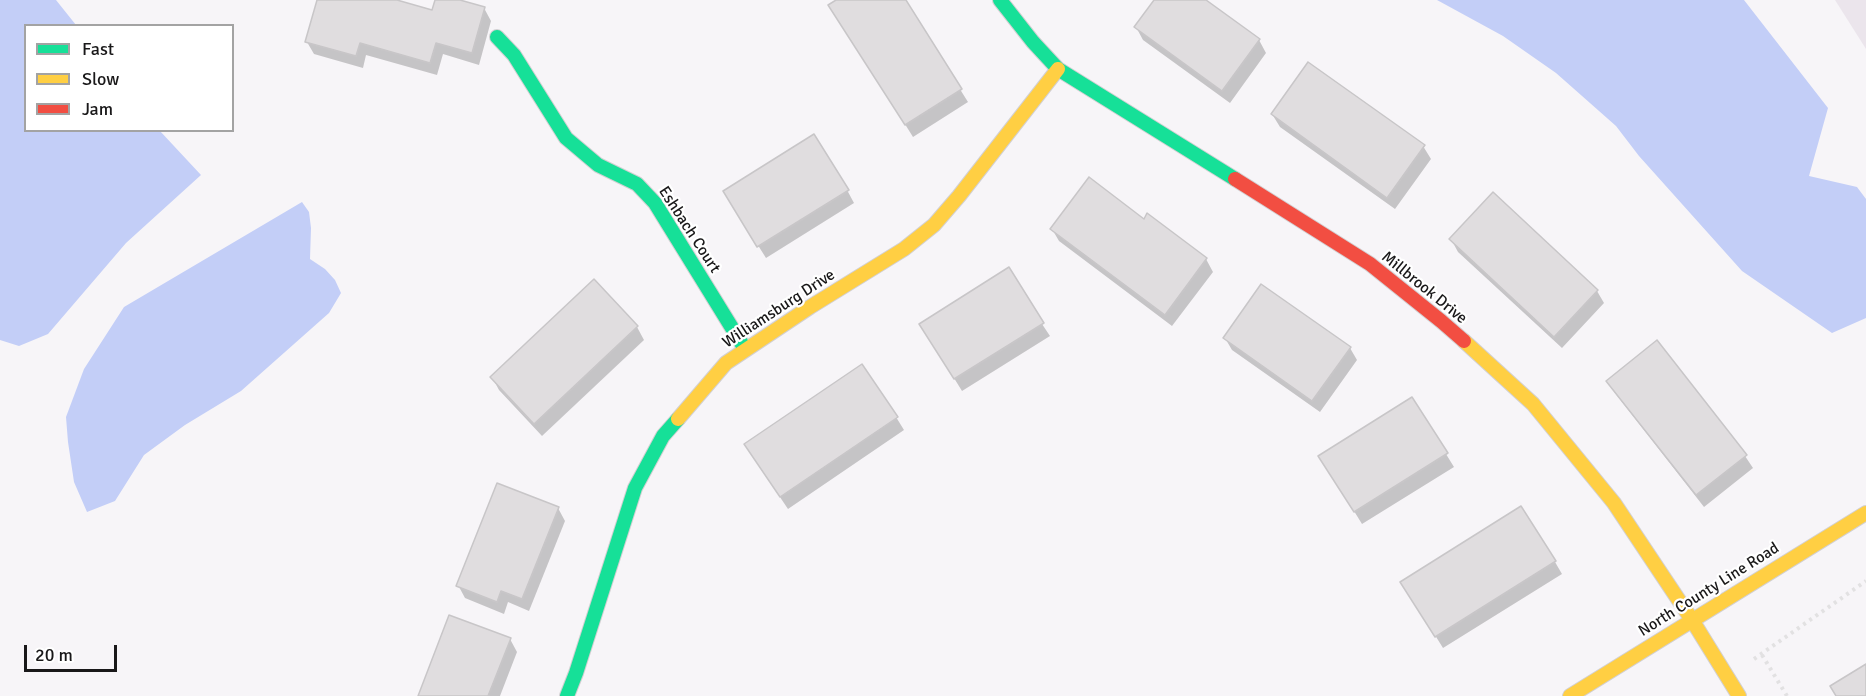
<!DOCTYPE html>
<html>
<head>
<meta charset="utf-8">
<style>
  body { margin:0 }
  #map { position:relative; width:1866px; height:696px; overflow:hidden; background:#f7f5f8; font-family:Signika,sans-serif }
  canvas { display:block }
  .legend { position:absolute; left:24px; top:24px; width:210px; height:108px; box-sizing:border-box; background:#fff; border:2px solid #a3a3a3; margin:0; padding:8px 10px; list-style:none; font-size:18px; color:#191819 }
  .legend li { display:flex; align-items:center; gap:12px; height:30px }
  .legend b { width:30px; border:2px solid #a3a3a3 }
  .scale { position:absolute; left:24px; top:645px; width:93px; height:27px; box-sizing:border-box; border:3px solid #191819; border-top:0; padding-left:8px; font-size:18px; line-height:21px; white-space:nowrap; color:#191819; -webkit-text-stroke:4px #fff; paint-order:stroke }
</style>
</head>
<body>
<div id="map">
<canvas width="1866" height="696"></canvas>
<ul class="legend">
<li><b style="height:8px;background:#16e098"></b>Fast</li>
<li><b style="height:8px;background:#ffcf43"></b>Slow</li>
<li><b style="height:8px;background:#f24e42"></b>Jam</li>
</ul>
<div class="scale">20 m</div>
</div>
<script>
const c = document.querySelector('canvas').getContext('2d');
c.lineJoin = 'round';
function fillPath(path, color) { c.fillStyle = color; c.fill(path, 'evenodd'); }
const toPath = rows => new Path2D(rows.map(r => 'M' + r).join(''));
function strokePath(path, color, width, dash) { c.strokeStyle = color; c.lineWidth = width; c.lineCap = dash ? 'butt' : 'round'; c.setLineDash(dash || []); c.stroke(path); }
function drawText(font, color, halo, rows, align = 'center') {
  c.font = font + ' Signika,sans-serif'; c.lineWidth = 4.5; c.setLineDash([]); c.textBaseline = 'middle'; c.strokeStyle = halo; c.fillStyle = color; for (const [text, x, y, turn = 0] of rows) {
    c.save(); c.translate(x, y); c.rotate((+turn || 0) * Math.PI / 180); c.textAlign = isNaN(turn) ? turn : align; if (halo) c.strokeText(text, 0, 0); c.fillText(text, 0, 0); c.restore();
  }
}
fillPath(toPath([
  [1835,0,1866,0,1866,49]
]), '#ebe5ec');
fillPath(toPath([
  [0,0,56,0,76,25,26,26,26,130,160,131,201,175,126,243,48,334,19,346,0,340],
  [1437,0,1744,0,1828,108,1809,176,1857,187,1866,199,1866,318,1832,333,1742,271,1639,156,1616,126,1556,73,1503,36],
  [302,202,309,212,311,228,310,259,325,269,335,280,341,293,329,313,241,391,185,425,144,455,115,501,87,512,74,482,68,442,66,417,84,369,124,307]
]), '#c3cef7');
fillPath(toPath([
  [319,0,392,0,433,12,436,0,454,0,484,8,491,21,479,65,443,54,437,75,366,55,363,68,314,54,307,42],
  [839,0,904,0,968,102,913,137,838,17],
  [1156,0,1204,0,1259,40,1266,53,1230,103,1143,40,1136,27],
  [1272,114,1423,146,1431,159,1395,209,1280,127],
  [847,190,854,203,766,258,732,204],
  [1148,215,1206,259,1213,272,1172,326,1059,241,1052,229,1144,221],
  [1451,239,1597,291,1604,303,1562,348,1458,252],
  [594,281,637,327,644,340,542,436,499,390,492,377],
  [1042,324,1050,336,962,391,928,336],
  [1225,338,1350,348,1357,360,1320,412,1232,350],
  [1608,381,1745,456,1753,468,1704,507,1615,393],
  [1412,399,1454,467,1362,524,1328,469],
  [896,417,904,430,788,509,753,457],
  [558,508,565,521,529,611,508,602,504,614,465,598,458,585],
  [1555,562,1562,574,1443,648,1410,595],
  [510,639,517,652,500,696,420,696]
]), '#0003');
const building = toPath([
  [317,0,397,0,432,10,435,0,460,0,485,7,472,53,436,43,430,63,360,43,356,56,305,42,317,0],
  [836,0,906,0,962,89,905,125,828,5,836,0],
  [1154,0,1206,0,1260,39,1222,91,1134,27,1154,0],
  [1308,62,1425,145,1387,198,1271,114,1308,62],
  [814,134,849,190,757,247,723,191,814,134],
  [1089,177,1144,219,1147,213,1207,258,1165,315,1050,229,1089,177],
  [1493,192,1598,290,1554,337,1449,239,1493,192],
  [1009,267,1044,323,954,379,919,324,1009,267],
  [594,279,638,326,534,424,490,377,594,279],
  [1261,284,1351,347,1312,401,1223,338,1261,284],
  [1657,340,1747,455,1696,495,1606,381,1657,340],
  [862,364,898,417,780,497,744,444,862,364],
  [1412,397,1448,453,1354,512,1318,456,1412,397],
  [497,483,559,507,522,599,501,591,497,602,456,586,497,483],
  [1521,506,1556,561,1435,637,1400,582,1521,506],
  [449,615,511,638,488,696,418,696,449,615],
  [1866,664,1866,696,1836,696,1830,686,1866,664]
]);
fillPath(building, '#e0dddf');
strokePath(building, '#c8c6c8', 1.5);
const fast = toPath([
  [1000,0,1033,42,1058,69,1235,179],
  [497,37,514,55,566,138,598,165,637,184,655,203,745,349],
  [567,696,576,673,635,488,663,436,678,419]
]);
const slow = toPath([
  [1464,341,1533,404,1614,503,1692,620,1739,696],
  [678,419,726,363,810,307,904,249,934,225,959,196,1058,69],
  [1570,696,1866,513]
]);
const jam = toPath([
  [1235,179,1370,264,1441,321,1464,341]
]);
strokePath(fast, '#d2d0d2', 16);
strokePath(slow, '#d2d0d2', 16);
strokePath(jam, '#d2d0d2', 16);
strokePath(toPath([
  [1762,655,1787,696],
  [1754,659,1866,581]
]), '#e2e1e2', 4, [3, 4.5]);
strokePath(fast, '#16e098', 14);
strokePath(slow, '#ffcf43', 14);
strokePath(jam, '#f24e42', 14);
drawText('16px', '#191819', '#fff', [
  ["Eshbach Court",689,230,57],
  ["Millbrook Drive",1424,288,39],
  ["Williamsburg Drive",779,309,-33],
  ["North County Line Road",1709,590,-32]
]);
</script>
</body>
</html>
